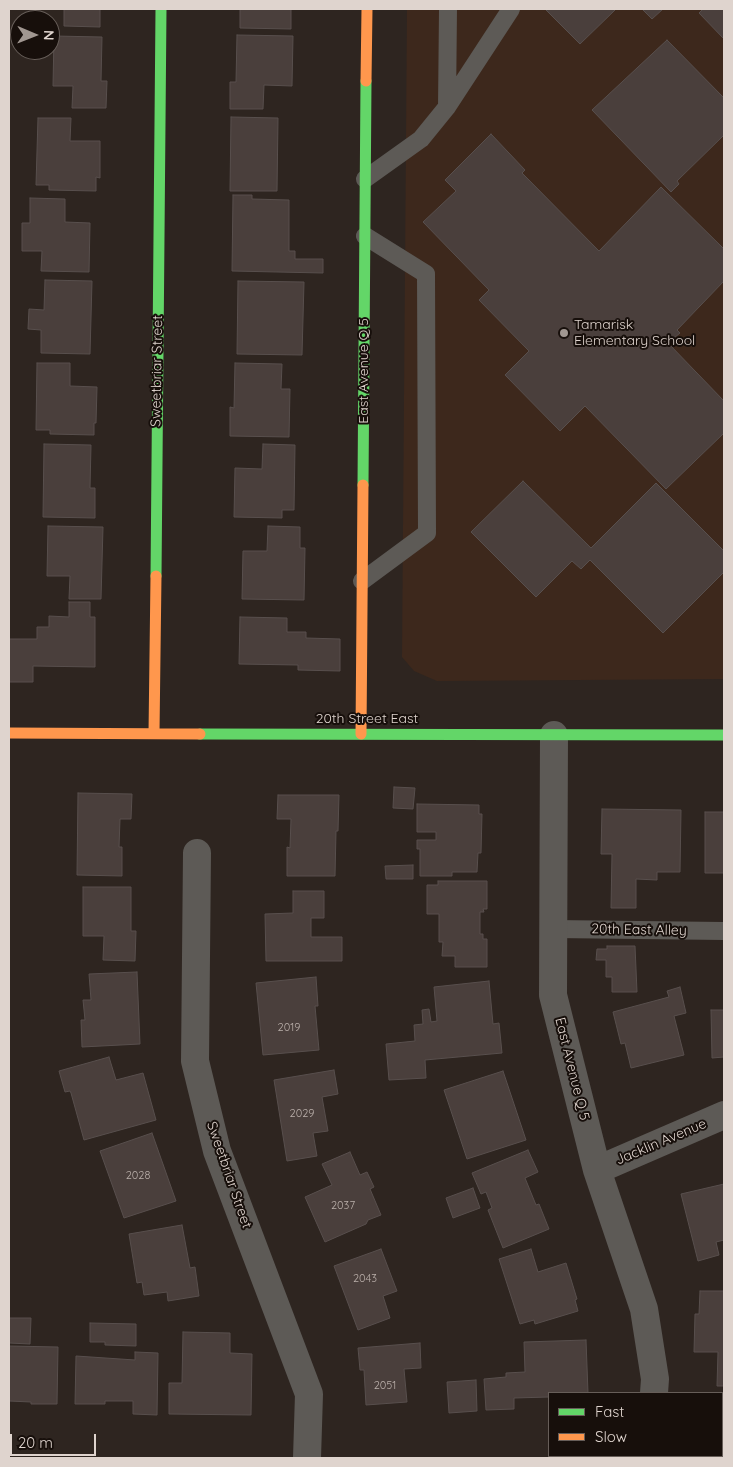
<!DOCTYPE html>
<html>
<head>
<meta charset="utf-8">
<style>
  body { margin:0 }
  #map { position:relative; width:733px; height:1467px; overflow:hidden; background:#2e2520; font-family:Quicksand,sans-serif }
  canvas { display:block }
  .frame { position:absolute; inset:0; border:10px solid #dfd4ce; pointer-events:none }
  .legend { position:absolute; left:548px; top:1392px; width:175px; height:65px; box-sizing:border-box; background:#170f0b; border:1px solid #675e59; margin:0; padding:6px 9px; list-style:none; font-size:15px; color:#dfd4ce }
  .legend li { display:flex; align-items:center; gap:10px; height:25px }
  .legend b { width:25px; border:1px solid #675e59 }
  .north { position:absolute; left:10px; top:10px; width:50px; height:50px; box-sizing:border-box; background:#170f0b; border:1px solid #675e59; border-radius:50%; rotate:91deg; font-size:14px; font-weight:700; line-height:20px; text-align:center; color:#dfd4ce }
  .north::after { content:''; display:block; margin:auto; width:18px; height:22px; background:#a19791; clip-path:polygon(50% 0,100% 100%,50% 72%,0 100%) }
  .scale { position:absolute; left:10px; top:1434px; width:86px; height:22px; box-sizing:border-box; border:2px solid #dfd4ce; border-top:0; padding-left:6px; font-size:15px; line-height:18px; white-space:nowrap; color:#dfd4ce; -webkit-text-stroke:4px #170f0b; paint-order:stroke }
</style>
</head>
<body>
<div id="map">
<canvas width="733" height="1467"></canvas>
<div class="frame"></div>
<ul class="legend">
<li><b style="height:6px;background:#63d668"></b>Fast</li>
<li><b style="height:6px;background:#ff974d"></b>Slow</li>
</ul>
<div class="north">N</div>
<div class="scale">20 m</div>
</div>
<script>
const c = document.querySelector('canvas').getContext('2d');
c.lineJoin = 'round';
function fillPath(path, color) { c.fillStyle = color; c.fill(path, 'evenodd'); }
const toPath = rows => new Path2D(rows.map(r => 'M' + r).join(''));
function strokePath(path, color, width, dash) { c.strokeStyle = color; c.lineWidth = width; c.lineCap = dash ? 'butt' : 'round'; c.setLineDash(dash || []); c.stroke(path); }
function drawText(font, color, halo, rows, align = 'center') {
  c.font = font + ' Quicksand,sans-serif'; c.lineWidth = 4; c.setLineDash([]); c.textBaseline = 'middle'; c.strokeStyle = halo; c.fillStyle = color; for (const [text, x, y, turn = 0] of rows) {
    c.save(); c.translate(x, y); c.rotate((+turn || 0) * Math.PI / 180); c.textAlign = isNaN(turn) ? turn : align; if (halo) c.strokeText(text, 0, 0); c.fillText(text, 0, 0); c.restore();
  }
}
fillPath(toPath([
  [407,9,724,9,724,679,437,681,414,671,402,657]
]), '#3d281c');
const building = toPath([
  [64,9,100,9,100,27,64,26,64,9],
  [240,9,291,9,291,29,240,28,240,9],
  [545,9,614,9,615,10,580,44,545,9],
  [642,9,663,9,652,19,642,9],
  [703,9,724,9,724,39,699,13,703,9],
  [237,35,293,36,292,86,264,85,263,109,230,109,230,82,236,82,237,35],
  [54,36,102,37,101,81,107,81,106,108,72,108,73,86,53,86,54,36],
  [667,40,724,98,724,135,677,181,679,184,671,192,592,110,667,40],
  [231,117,278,118,277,191,230,191,231,117],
  [38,118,71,118,70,141,100,141,100,178,96,177,96,191,49,190,49,185,36,185,38,118],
  [491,134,525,170,522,173,599,251,661,187,724,249,724,281,677,330,680,333,668,343,724,401,724,433,666,489,585,406,560,431,505,375,529,351,479,300,489,290,423,222,456,191,445,180,491,134],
  [233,195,252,195,252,199,289,200,289,251,295,251,295,259,323,259,323,273,232,271,233,195],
  [30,198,65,199,65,222,90,223,89,272,41,271,42,251,22,251,22,223,30,223,30,198],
  [45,280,92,281,90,354,41,353,41,330,28,329,29,309,44,310,45,280],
  [238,281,304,282,302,355,237,354,238,281],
  [37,363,70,363,70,386,97,387,96,423,94,423,94,435,50,434,50,430,36,430,37,363],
  [235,363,282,364,281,389,290,389,289,437,230,436,230,407,234,408,235,363],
  [44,444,91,445,90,488,95,488,95,518,43,517,44,444],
  [263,444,295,445,294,510,282,510,282,518,234,517,235,468,262,469,263,444],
  [523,481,591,548,656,483,724,551,724,572,663,633,590,560,581,569,572,561,536,597,471,532,523,481],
  [48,526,103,527,101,599,69,599,70,576,47,576,48,526],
  [268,526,300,527,300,548,305,548,304,600,242,599,243,551,267,551,268,526],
  [69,602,90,602,90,617,95,617,95,667,33,666,33,682,9,682,9,639,37,639,37,627,49,627,49,616,69,617,69,602],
  [240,617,287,618,287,632,306,632,306,638,340,639,340,671,298,670,298,665,239,664,240,617],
  [394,787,415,788,413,809,393,808,394,787],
  [78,793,132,794,131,819,120,819,119,847,122,847,122,876,77,875,78,793],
  [278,795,339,795,338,831,336,831,335,876,287,876,287,847,290,848,291,819,277,819,278,795],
  [417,804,479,805,479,814,482,814,481,853,478,853,477,872,452,872,452,876,420,876,420,849,417,849,417,840,436,840,436,832,417,832,417,804],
  [602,809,681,810,680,872,657,872,657,880,636,879,636,908,611,908,612,854,601,854,602,809],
  [705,812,724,812,724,873,705,873,705,812],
  [413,865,413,879,386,879,385,866,413,865],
  [438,881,487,881,487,909,483,909,484,912,480,912,480,934,483,934,483,939,487,939,487,967,455,967,455,956,442,956,443,942,439,942,439,914,427,914,427,885,438,885,438,881],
  [83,887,131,887,131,931,136,931,135,961,103,960,104,936,83,936,83,887],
  [293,891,324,891,324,918,311,918,311,937,342,937,342,961,266,961,265,914,293,913,293,891],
  [607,946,635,946,637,992,612,992,612,977,606,977,606,960,596,960,597,949,607,949,607,946],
  [137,972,140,1044,82,1047,81,1020,85,1020,83,1000,91,1000,89,974,137,972],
  [316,977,318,1006,315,1006,319,1050,263,1055,256,983,316,977],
  [489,981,493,1024,499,1023,502,1053,425,1060,426,1078,389,1080,386,1044,415,1041,414,1025,423,1024,422,1010,429,1009,431,1022,437,1021,434,987,489,981],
  [680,987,686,1013,674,1016,684,1055,631,1068,625,1043,621,1044,613,1012,669,997,667,991,680,987],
  [711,1010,724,1010,724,1057,712,1058,711,1010],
  [109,1057,116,1080,143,1073,156,1120,84,1140,71,1093,70,1091,65,1092,59,1071,109,1057],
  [334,1070,338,1094,322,1097,328,1131,313,1133,317,1156,287,1161,274,1080,334,1070],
  [503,1071,526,1140,467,1159,444,1090,503,1071],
  [152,1133,176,1201,124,1218,100,1151,152,1133],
  [528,1150,538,1172,525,1178,536,1205,539,1204,549,1229,503,1248,488,1210,492,1208,486,1192,481,1194,472,1173,528,1150],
  [350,1152,360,1175,367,1172,374,1187,370,1189,381,1215,368,1220,366,1224,325,1242,305,1197,332,1185,322,1164,350,1152],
  [724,1184,724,1240,716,1242,719,1255,698,1261,681,1194,724,1184],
  [473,1188,480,1208,453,1218,446,1198,473,1188],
  [182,1225,190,1268,195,1267,199,1296,168,1301,167,1292,144,1295,142,1282,137,1283,129,1234,182,1225],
  [381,1249,397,1291,383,1296,390,1318,358,1330,334,1266,381,1249],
  [531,1249,538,1272,566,1263,577,1299,575,1300,578,1311,535,1324,534,1320,520,1324,499,1259,531,1249],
  [700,1291,724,1291,724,1386,717,1386,718,1352,694,1352,695,1314,699,1314,700,1291],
  [9,1318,31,1318,30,1344,9,1343,9,1318],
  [90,1323,136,1324,136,1346,105,1345,105,1342,90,1342,90,1323],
  [183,1332,230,1333,230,1353,252,1354,251,1415,169,1414,169,1383,182,1383,183,1332],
  [586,1340,588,1393,549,1393,549,1397,514,1398,514,1409,486,1410,484,1379,506,1377,506,1373,525,1372,524,1342,586,1340],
  [420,1343,421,1368,404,1369,407,1402,366,1405,364,1370,360,1370,358,1348,420,1343],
  [9,1346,58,1347,57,1404,31,1404,31,1402,9,1401,9,1346],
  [135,1352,158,1353,157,1415,133,1414,133,1401,105,1401,105,1404,75,1404,76,1356,135,1360,135,1352],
  [476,1380,477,1411,449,1413,447,1382,476,1380]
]);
fillPath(building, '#4a3f3c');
strokePath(building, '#584f4d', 1);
strokePath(toPath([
  [447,107,448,9],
  [365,179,421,139,447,107,511,9],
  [362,581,427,533,426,274,365,236],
  [553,929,724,931]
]), '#5d5a56', 18);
strokePath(toPath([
  [554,735,553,995,597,1170,644,1309,655,1379,654,1393],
  [197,853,195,1061,217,1151,309,1394,307,1458],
  [597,1170,724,1115],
  [722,1456,724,1456],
  [595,1458,641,1456]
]), '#5d5a56', 28);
strokePath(toPath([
  [363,485,366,81],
  [156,576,161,9],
  [200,734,724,735]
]), '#63d668', 11);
strokePath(toPath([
  [366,81,367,9],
  [9,733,200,734],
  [154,733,156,576],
  [361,734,363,485]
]), '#ff974d', 11);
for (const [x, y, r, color] of [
  [564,333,5,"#a19791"]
]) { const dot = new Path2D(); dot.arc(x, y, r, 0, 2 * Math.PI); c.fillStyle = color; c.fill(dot); strokePath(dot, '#170f0b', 2); }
drawText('11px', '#baafaa', null, [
  ["2019",289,1028],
  ["2029",302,1114],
  ["2028",138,1176],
  ["2037",343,1206],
  ["2043",365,1279],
  ["2051",385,1386]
]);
drawText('14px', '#dfd4ce', '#170f0b', [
  ["Tamarisk",574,325],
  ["Elementary School",574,341]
], 'left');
drawText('14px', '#dfd4ce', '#170f0b', [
  ["Sweetbriar Street",157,371,-89],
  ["East Avenue Q 5",364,371,-90],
  ["20th Street East",367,719],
  ["20th East Alley",639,930,1],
  ["East Avenue Q 5",572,1069,76],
  ["Jacklin Avenue",661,1142,-23],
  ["Sweetbriar Street",229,1175,71]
]);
</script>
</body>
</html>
